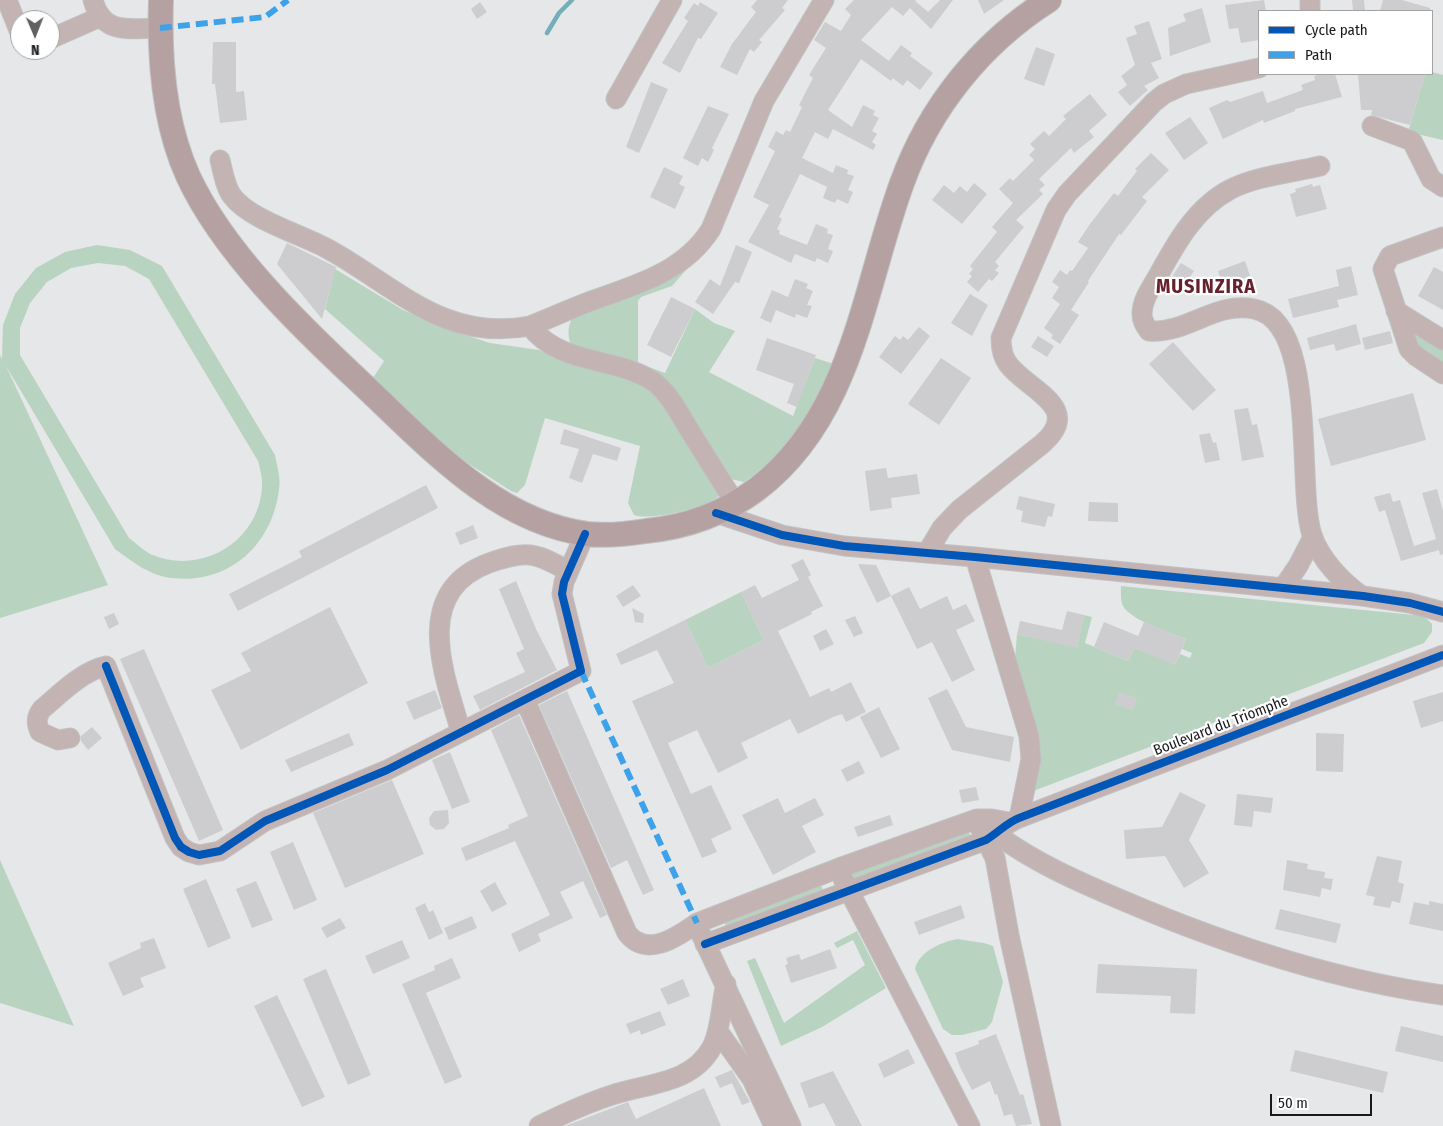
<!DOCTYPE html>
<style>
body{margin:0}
#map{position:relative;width:1443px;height:1126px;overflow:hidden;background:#e5e7e9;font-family:"Fira Sans Condensed",sans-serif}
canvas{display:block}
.legend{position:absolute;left:1258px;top:10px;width:175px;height:65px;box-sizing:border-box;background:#fff;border:1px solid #a3a3a4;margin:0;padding:6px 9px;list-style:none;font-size:15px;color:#18191b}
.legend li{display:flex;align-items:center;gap:10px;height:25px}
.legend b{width:25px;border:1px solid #a3a3a4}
.north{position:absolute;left:10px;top:10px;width:50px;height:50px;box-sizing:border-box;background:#fff;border:1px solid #a3a3a4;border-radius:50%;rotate:179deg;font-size:14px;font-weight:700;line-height:20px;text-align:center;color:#18191b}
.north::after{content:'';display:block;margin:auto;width:18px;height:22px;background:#606163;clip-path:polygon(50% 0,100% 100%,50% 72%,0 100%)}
.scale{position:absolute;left:1270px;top:1094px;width:102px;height:22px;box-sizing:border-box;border:2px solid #18191b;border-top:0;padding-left:6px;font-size:15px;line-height:18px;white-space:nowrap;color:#18191b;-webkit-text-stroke:4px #fff;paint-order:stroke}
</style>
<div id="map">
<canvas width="1443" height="1126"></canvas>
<ul class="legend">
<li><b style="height:6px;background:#0057b8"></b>Cycle path</li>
<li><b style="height:6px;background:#3da2ea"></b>Path</li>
</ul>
<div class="north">N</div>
<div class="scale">50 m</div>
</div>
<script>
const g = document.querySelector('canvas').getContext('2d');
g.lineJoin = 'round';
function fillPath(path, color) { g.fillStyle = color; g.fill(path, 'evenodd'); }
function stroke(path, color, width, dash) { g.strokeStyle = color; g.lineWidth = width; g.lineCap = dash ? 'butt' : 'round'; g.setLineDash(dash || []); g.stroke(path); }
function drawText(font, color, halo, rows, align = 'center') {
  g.font = font + ' "Fira Sans Condensed",sans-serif'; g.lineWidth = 4.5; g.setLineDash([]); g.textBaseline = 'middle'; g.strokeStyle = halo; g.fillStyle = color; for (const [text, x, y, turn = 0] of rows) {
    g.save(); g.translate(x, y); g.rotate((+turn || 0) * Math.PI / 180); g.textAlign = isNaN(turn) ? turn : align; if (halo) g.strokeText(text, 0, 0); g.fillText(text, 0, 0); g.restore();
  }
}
const green = new Path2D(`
 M1432,72L1443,75V140L1408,132L1425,74Z
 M97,245L130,250L162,266L275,455C277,466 281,479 279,489C273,544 229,585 172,578C150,576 133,562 115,549L6,366L108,585L0,618V355L2,359L3,325L15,294L36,268L65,252ZM98,263L125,266L149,279L258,461C260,469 263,479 262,488C258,543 200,576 150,554C143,550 136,543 129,538L20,355V328L30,303L47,282L71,268Z
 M694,261L672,286L641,297L638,301V363L665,373L695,309L714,323L735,331L709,372L793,416L815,358L834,364C818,412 785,454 744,482L731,479L680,402L571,344C567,335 568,327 572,318Z
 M335,269L403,310L450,330L490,343L539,350L643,385L662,400L719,494L718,497C703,508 651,521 634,515L628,503L640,446L545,418L525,485L517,493L511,491L452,453L371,381L384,361L325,309Z
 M1408,325L1443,348V363L1413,341Z
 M1121,586L1424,616L1432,624V632L1424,643L1028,793L1015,658L1017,634L1077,647L1084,615L1092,617L1085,643L1128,661L1134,648L1175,664L1180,654L1190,658L1192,653L1182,649L1186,639C1167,631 1140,624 1125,609C1120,603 1121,594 1121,586Z
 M741,592L764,640L708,668L685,620Z
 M968,830L970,835L853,879L851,874Z
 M0,860L74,1026L0,1003Z
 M821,885L823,890L726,927L724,921Z
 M857,931L886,988L822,1027L781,1046L747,961L755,958L784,1023L865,965L853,940L837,948L834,943Z
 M957,939L984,943L993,946L1003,982L992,1022L986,1029L962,1035H952L943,1029L915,969C919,951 942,942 957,939Z`);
const stream = new Path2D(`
 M547,33L559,13L572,0`);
const building = new Path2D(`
 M757,0H788L782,8L785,10L759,40L762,42L754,52L750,49L737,75L720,67L732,44L756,12L751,7Z
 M854,0H916L915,1L928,12L940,0H953L931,29L910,8L903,16L892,7L861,40L889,61L901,45L912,53L910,56L933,73L920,90L907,80L903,86L893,78L891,81L861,59L828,110L852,127L863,105L875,111L873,115L879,118L872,131L877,134L872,142L876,145L873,150L833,129L828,139L815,132L802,158L833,173L836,165L848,170L847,174L854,176L848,190L853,192L848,204L837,199L835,203L823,198L827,187L800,174L779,217L782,219L777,229L780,231L779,234L807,245L816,224L828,229L827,233L833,235L828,249L833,251L828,263L817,258L815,262L795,254L791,263L748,242L769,205L753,197L775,151L768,147L776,131L783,135L786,130L790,132L802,107L799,105L813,78L809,75L826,48L814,40L825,22L841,31L851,15L845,9Z
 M978,0H1004L984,14Z
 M1264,0L1266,11H1259V40L1241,43L1238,28L1229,29L1225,5Z
 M1352,0H1364L1365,11H1353Z
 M1383,0H1402L1430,8V11H1380Z
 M480,2L487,12L477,19L471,9Z
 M700,2L718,13L701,39L698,38L680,73L662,63L688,21L684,18L694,3L698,6Z
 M1202,8L1211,42L1170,56L1168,28L1186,21L1183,14Z
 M1149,21L1162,59L1151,63L1159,78L1144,86L1148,90L1130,106L1118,92L1127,85L1121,76L1135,65L1126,38L1137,34L1134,26Z
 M213,42H236V92L244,91L247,120L220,123L215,84H212Z
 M1036,47L1055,54L1044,86L1024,79Z
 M1321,74H1335L1342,97L1295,109V111L1264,123L1263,120L1223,139L1209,108L1227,100L1230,102L1263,91L1267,103L1303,90L1301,85L1315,80L1314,76Z
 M1358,74H1425L1410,125L1371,115L1372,110H1361Z
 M651,82L668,89L639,153L626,147Z
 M1090,94L1107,115L1089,131L1094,137L1074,153L1071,148L1039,179L1045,185L1039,190L1043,194L1016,220L1024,227L995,262L999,266L995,270L999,273L992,281L989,279L978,292L967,282L972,276L969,274L973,269L970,266L997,232L992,227L1013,203L999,189L1010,178L1013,181L1034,160L1029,155L1035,149L1030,144L1044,131L1049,136L1066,119L1063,116Z
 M708,106L729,114L712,148L714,150L708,162L702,158L698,166L683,158Z
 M1190,117L1208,143L1184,160L1165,133Z
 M1151,153L1169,170L1142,197L1147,201L1121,235L1119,234L1088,281L1089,282L1071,310L1079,315L1060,344L1051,338L1053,335L1044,328L1060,304L1052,298L1059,287L1052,282L1060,270L1067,275L1070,270L1072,271L1088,248L1078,242L1090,224L1114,193L1118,196L1137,171L1135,169Z
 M664,167L683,176L679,184L685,187L675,209L650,197Z
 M974,183L987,194L962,224L932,200L944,185L954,193L960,186L967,192Z
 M1312,184L1313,187L1320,185L1327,209L1296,217L1290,194L1296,192L1295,189Z
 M287,243L336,267L322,319L277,264Z
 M736,245L752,252L739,283L735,282L713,314L695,302L710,279L720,286Z
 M1245,261L1250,276L1223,285L1218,271Z
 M1181,263L1194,271L1182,289L1169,281Z
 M1351,266L1358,295L1337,300L1339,307L1293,318L1288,299L1339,286L1336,270Z
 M1434,267L1443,272V310L1418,296Z
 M795,279L808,284L806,288L813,291L807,305L812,306L807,318L796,314L795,318L776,310L771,323L760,318L772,290L788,297Z
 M970,294L988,305L972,336L951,323Z
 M671,297L695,309L671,357L647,345Z
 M1356,324L1361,344L1336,351L1334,344L1310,350L1307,338Z
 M919,327L930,336L901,374L879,357L895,336L900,340L903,336L908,340Z
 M1390,331L1393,343L1365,350L1362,338Z
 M1038,336L1054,346L1047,357L1031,347Z
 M767,338L816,355L797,407L787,403L794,384L756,370Z
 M1173,342L1216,390L1193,411L1149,364Z
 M941,358L971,378L939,425L908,404Z
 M1413,393L1426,440L1331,466L1318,419Z
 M1248,408L1252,425L1257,424L1264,457L1242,461L1234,410Z
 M564,429L621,448L617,461L593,454L582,483L569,478L579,449L560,444Z
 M1210,433L1213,443L1216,442L1220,460L1205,463L1199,435Z
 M886,468L888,478L917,474L920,494L891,498L892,508L870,511L865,471Z
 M426,485L438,508L238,611L229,594L302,557L299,551Z
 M1437,489L1443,511V554L1440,555L1439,550L1401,561L1385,510L1379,512L1374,497L1390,493L1393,502L1400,500L1414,546L1436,539L1422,493Z
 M1019,496L1055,504L1052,517L1048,516L1045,527L1021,522L1023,511L1016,509Z
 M1089,502L1118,503V522L1088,521Z
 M473,525L478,538L460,545L455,533Z
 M803,559L811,575L808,577L823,606L811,612L812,614L778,631L810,697L829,688L831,692L851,682L866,712L846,722L842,714L833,717L798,734L790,719L741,743L748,758L718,773L697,730L668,743L691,794L711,785L732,829L711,839L717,852L702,858L632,701L674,683L657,650L621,665L616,654L685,620L708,668L764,640L741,592L755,585L762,598L799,580L791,565Z
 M858,564L876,565L891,596L877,603Z
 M516,581L536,629L557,670L480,710L473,696L525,672L516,653L524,649L499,589Z
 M633,585L641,596L623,607L616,596Z
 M909,587L920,609L947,596L953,610L966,604L975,621L956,630L975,670L952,682L932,642L917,649L891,596Z
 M330,607L368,683L241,750L211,690L251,671L241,653Z
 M632,608L644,614L643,623L635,622Z
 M1067,611L1084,615L1077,648L1017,634L1020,621L1062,630Z
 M114,613L119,624L109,629L104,617Z
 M855,616L863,633L854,637L845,620Z
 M1104,622L1138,636L1144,622L1186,639L1175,665L1134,648L1128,661L1094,647Z
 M826,629L834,644L820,651L813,636Z
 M144,649L223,830L199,841L120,659Z
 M947,689L966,727L1014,737L1010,762L952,750L928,698Z
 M435,690L442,708L414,720L406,702Z
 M567,691L654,890L643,895L627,860L611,868L539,705Z
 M1119,692L1137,698L1133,711L1115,704Z
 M1443,692V721L1421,728L1413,701Z
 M879,707L900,749L881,758L860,717Z
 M519,715L607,915L600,918L583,881L560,892L573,918L538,934L541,941L519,952L511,934L550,915L515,841L466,861L461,848L509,828L508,825L528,816L491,730Z
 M92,727L102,738L88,750L81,741V736Z
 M349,733L354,745L291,772L285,760Z
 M1316,733L1344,734L1343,772L1316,771Z
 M450,752L470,802L452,809L432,760Z
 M859,761L865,773L847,782L841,770Z
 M392,780L424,854L345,888L313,813Z
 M976,787L979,800L962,803L959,790Z
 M1180,792L1206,805L1189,840L1209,873L1184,888L1165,856L1126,859L1124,830L1162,827Z
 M1237,794L1273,798L1271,813L1254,811L1252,827L1234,825Z
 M778,798L785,813L815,798L824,815L802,826L816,852L773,875L742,815Z
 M448,810L449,823L444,829L436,830L430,825L429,818L434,811Z
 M890,815L893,825L858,837L854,827Z
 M293,842L317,900L294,910L270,852Z
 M1377,856L1402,861L1398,882L1404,884L1400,903L1392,901L1390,908L1373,905L1375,897L1366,895Z
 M1287,860L1308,864L1307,869L1325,872L1324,878L1333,879L1331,890L1322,888L1320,897L1283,890Z
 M206,879L231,938L208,948L183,889Z
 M256,881L273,920L252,928L236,889Z
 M495,882L507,904L492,912L480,891Z
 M1429,901L1443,904V931L1409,924L1414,902L1429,905Z
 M425,903L429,912L433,910L443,933L429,940L415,908Z
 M961,905L965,918L919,935L914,922Z
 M1280,909L1341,924L1336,943L1275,929Z
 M472,916L477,928L449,940L444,928Z
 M340,918L346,928L327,938L321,928Z
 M154,938L166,968L140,978L144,987L123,996L108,963L141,948L140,943Z
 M402,940L410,958L373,974L365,956Z
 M830,949L837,968L791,983L785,965L788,964L786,958L799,954L801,960Z
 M452,958L461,978L426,993L462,1077L445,1084L402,984L435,970L434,966Z
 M1098,964L1197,969L1195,1014L1170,1013L1171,996L1096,993Z
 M326,969L371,1075L348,1085L303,979Z
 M683,979L690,996L668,1005L660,989Z
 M277,995L325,1097L302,1107L254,1006Z
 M660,1011L666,1025L641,1035L640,1030L630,1034L626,1024Z
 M1401,1026L1443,1036V1062L1395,1051Z
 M996,1034L1020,1095L1023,1094L1032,1124L1016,1126L1012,1114L1004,1116L997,1094L995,1095L990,1081L972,1090L960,1067L955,1053L979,1044L978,1041Z
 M908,1049L915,1063L884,1078L878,1064Z
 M1295,1050L1388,1072L1383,1093L1290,1071Z
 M732,1070L750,1102L742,1105L732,1083L720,1088L715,1077Z
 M833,1071L862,1126H836L824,1103L809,1108L800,1083Z
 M704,1088L721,1126H565L628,1102L636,1119Z`);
const minor = new Path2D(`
 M7,0L20,33
 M93,0C103,36 129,28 160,28
 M1310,0V11
 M50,39L100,17
 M616,99L672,0
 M1372,126L1412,141L1431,179L1443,187
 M220,160C223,172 225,186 232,196C250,220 301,234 328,249C397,287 443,342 530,326C560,366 616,356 654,382C670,394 680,415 690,431C705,455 720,479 735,503
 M1320,166C1291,173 1257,176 1231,189C1196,207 1176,243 1158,276C1151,288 1142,300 1142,314C1142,321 1145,325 1149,331C1187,334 1215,301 1254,309C1319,321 1296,487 1312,535C1320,559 1342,582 1362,596
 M1443,237L1390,256L1383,269L1409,349L1416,356L1443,374
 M1396,311L1443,340
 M530,326C550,318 570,309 591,301C636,285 684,272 711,229L764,101L824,0
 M716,513L782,535L844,546L975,557L1363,596L1410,603L1443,612
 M927,553L942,528L959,510L1042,444C1085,407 1027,390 1008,364C1002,356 1001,348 1001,338L1056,210L1067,194L1154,102L1164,94L1186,84L1259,68
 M975,557L1029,736L1031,759L1019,818
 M1283,588L1298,566L1313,537
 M525,700L627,933C646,958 676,938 697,923L839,868L977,819H992L1009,822
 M461,732C444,674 411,592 489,563C526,550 535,552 568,571
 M70,738L58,740L40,732C36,723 36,717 42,709C60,694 82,671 106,666L175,838L181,847L189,852L199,855L220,851L265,821L387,770L581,671L562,594L564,582L585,534
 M981,830L995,858L1009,935L1051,1126
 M996,834C1035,863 1079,882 1124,901C1225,944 1333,980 1443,995
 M843,879L970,1126
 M701,934L791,1126
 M705,944L986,840C998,833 1006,823 1019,818L1443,655
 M718,1031L752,1079L774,1126
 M539,1126C563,1114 587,1103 612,1095C648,1083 692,1084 712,1047C721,1030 721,1003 726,984`);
const major = new Path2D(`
 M161,0C159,58 164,123 188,176C223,252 300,326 360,382C426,443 493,521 587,534C606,536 627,534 646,531C686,527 725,513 757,489C853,416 863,289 902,183C929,108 981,43 1049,0`);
const quiet = new Path2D(`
 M160,28L265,17L288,0
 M581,671L697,923`);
const cycleway = new Path2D(`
 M716,513L782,535L844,546L975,557L1363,596L1410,603L1443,612
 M106,666L175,838L181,847L189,852L199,855L220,851L265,821L387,770L581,671L562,594L564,582L585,534
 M705,944L986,840C998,833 1006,823 1019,818L1443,655`);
const streetNames = [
 ["Boulevard du Triomphe",1221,726,-21]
];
const districtNames = [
 ["MUSINZIRA",1206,287]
];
fillPath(green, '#b8d4c1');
stroke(stream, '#74aeb9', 4.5);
fillPath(building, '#cdcdcf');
stroke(minor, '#c1c2c3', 21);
stroke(major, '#c1c2c3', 26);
stroke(minor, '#c3b4b3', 19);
stroke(major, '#b5a1a2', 24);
stroke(quiet, '#3da2ea', 6, [12, 6]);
stroke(cycleway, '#0057b8', 8);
drawText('15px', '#18191b', '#fff', streetNames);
g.letterSpacing = '1px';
drawText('bold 20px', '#67212c', '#fff', districtNames);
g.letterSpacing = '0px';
</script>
